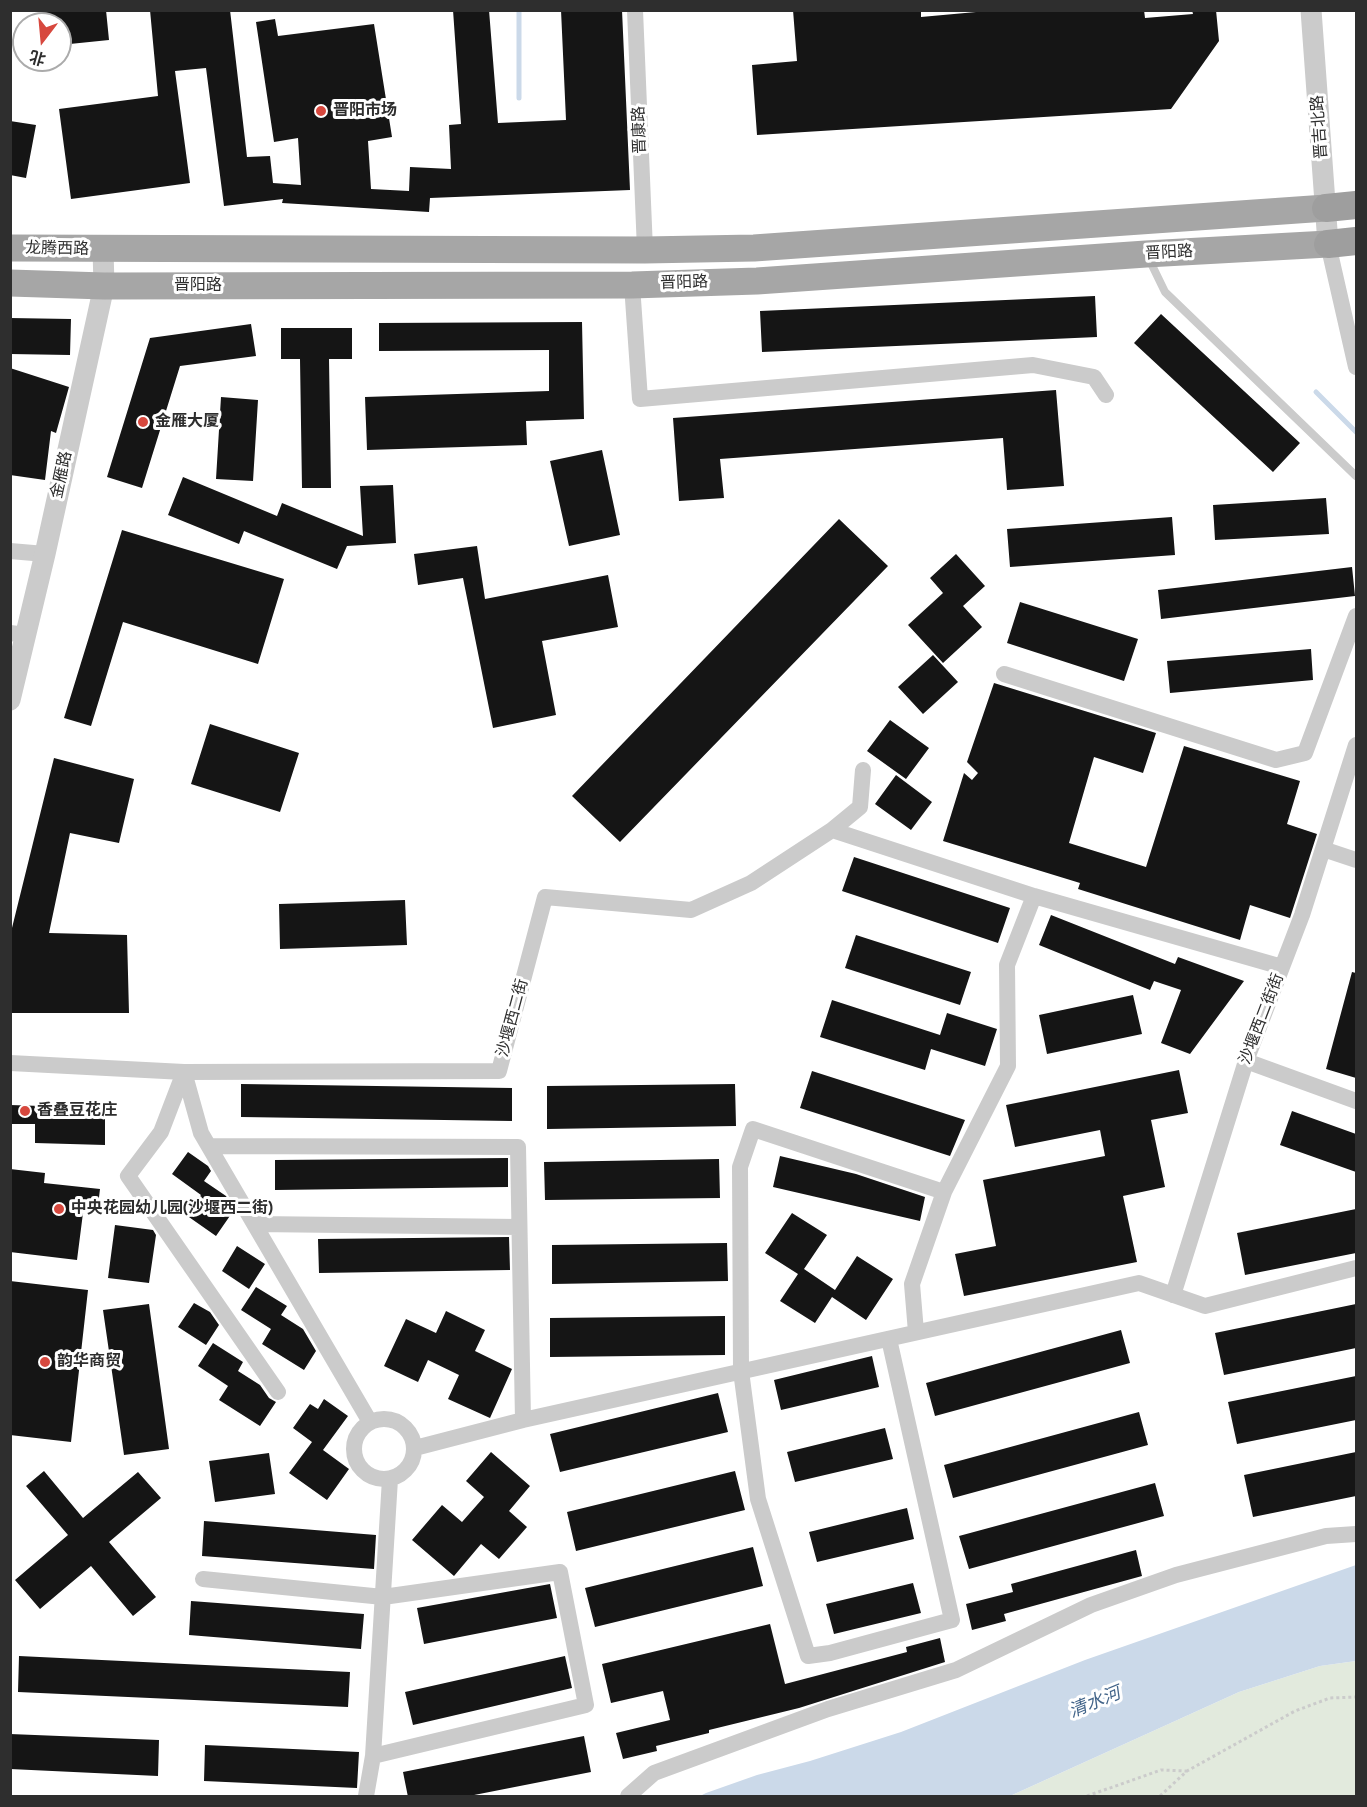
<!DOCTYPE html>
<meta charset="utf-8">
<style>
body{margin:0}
#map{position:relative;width:1367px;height:1807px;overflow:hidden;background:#fff;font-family:"Varela Round","Noto Sans SC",sans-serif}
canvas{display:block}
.frame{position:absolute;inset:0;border:12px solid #2e2e2e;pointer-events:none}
.north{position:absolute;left:12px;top:12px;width:60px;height:60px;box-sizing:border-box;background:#fff;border:2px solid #ababab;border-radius:50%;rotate:196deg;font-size:16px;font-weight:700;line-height:24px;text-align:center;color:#2e2e2e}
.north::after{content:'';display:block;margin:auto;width:21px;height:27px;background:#d7483e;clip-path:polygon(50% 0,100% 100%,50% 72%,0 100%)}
</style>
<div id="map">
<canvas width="1367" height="1807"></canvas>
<div class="frame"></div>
<div class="north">北</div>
</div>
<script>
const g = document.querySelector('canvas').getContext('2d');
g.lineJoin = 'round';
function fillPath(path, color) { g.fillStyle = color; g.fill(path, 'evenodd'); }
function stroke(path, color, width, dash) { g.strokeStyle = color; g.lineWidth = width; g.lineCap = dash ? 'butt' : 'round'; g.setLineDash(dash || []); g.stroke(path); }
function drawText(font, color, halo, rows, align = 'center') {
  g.font = font + ' "Varela Round","Noto Sans SC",sans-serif'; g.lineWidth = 6; g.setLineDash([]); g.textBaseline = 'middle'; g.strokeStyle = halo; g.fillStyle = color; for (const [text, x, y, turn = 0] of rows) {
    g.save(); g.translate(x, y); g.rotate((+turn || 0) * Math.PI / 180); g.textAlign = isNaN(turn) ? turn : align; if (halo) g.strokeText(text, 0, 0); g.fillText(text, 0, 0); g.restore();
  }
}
const green = new Path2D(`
 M1356,1661V1796H1010L1239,1692L1320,1666Z`);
const water = new Path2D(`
 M1356,1565V1661L1320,1666L1239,1692L1010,1796H700L706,1793L757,1775L810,1761L901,1732L1085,1660Z`);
const stream = new Path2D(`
 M519,98V10
 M1316,392L1356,432`);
const building = new Path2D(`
 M41,10H106L109,40L60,45V24H42Z
 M150,10H230L247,157L270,156L273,183L301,185L298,138L274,142L256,22L275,19L278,36L374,24L392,137L368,141L371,189L409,191L410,167L451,169L449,125L461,124L453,10H489L498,123L566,120L561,10H622L630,190L430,198L429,212L282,203L283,199L224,206L206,68L175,71L190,183L71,199L59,109L158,96Z
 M793,10H921V17L998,10H1144L1145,18L1193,14L1192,10H1216L1219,41L1171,109L757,135L752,65L797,61Z
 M10,121L36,125L26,178L10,175Z
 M1095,296L1097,337L762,352L760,311Z
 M1161,314L1300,443L1273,472L1134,343Z
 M10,318L71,319L70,355L10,354Z
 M582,322L584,419L526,421L527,445L367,450L365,397L549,391V350L379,351V323Z
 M251,324L256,356L180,366L142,488L107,477L150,338Z
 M281,328H352V359H329L331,488H302L300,359H281Z
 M10,368L69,387L56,433L51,431L45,480L10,475Z
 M1056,390L1064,486L1007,490L1003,438L720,459L724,498L679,501L673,418Z
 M221,397L258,400L253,481L216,479Z
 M602,450L620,535L569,546L550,461Z
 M183,477L277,516L282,503L363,536L360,486L393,485L396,543L347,546L337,569L244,531L239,544L168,515Z
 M1326,498L1329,534L1215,540L1213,505Z
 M1172,517L1175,555L1010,567L1007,529Z
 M839,519L888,566L620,842L572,796Z
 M122,530L284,579L258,664L123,622L91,726L64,718Z
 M477,546L485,599L608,575L618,627L542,641L556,715L493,728L463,578L418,585L414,554Z
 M956,554L985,586L963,606L982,627L943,663L908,625L943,593L930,578Z
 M1352,567L1355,596L1161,619L1158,590Z
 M1020,602L1138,639L1124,681L1007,643Z
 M1311,649L1313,680L1170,693L1167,661Z
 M933,655L958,682L923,714L898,687Z
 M994,683L1156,733L1143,773L1094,757L1069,843L1146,867L1184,746L1300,781L1287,824L1317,834L1290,918L1250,905L1240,940L1078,889L1080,883L943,841L964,773L972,780L978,773L967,762Z
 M890,720L929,748L906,779L867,751Z
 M210,724L299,753L280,812L191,784Z
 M54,758L134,779L119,843L70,833L49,933L127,935L129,1013H10V936Z
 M896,775L932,802L911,830L875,804Z
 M854,857L1010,908L998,943L842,891Z
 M405,900L407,945L280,949L279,904Z
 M1051,915L1175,964L1178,957L1244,981L1190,1054L1161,1043L1181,990L1154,981L1150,990L1039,945Z
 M856,935L971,972L960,1005L845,968Z
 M1352,972L1356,973V1078L1326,1069Z
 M1133,995L1142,1034L1047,1054L1039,1015Z
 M832,1000L940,1035L947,1013L997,1029L985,1066L931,1049L925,1070L820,1037Z
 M1179,1070L1188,1113L1151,1120L1165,1187L1123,1196L1137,1262L964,1296L955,1254L996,1246L983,1180L1105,1156L1100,1130L1015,1147L1006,1105Z
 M812,1071L965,1120L950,1156L800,1108Z
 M241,1084L512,1088V1121L241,1117Z
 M735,1084L736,1126L547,1129V1086Z
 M10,1105L105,1108V1145L35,1143V1124H10Z
 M1292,1111L1356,1134V1172L1280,1145Z
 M188,1152L208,1166L211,1171L204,1181L226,1196L234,1210L216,1236L186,1215L201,1195L172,1174Z
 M780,1156L856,1174L925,1197L920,1221L773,1187Z
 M508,1158V1187L275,1190V1160Z
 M719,1159L720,1198L545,1200L544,1162Z
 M10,1169L45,1173L44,1183L100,1189L97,1214L83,1213L77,1260L10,1252Z
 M1356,1209V1253L1245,1275L1237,1233Z
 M792,1213L827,1235L804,1269L835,1290L857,1256L893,1279L866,1320L832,1297L815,1323L780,1301L798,1274L765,1253Z
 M115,1225L153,1230L156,1235L149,1283L108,1278Z
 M509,1237L510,1270L319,1273L318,1239Z
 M727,1243L728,1281L552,1284V1245Z
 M237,1246L265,1264L249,1289L222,1271Z
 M10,1281L88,1290L71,1442L10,1435Z
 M256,1287L287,1306L281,1315L303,1329L316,1351L304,1370L262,1344L271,1329L241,1310Z
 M194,1303L210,1312L219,1325L206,1345L178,1327Z
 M149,1304L169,1449L124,1455L103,1310Z
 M1356,1304V1348L1224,1375L1215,1333Z
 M446,1311L485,1330L475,1351L512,1369L490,1418L448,1399L459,1375L428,1360L418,1382L384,1366L406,1319L436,1333Z
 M725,1316V1355L550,1357V1318Z
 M1121,1330L1130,1363L935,1416L926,1383Z
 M213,1343L243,1362L238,1371L260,1385L269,1398L276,1402L260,1426L219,1400L228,1386L198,1366Z
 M872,1356L879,1387L781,1410L774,1380Z
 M1356,1376V1420L1237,1444L1228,1402Z
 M718,1393L728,1432L560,1472L550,1434Z
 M324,1399L348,1416L323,1450L349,1469L327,1500L289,1473L312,1442L293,1428L310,1404L318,1409Z
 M1139,1412L1148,1445L953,1498L944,1465Z
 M885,1428L893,1459L795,1482L787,1452Z
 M491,1452L530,1486L509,1511L527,1527L499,1559L481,1544L454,1576L412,1540L442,1505L462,1522L484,1497L466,1481Z
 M1356,1452V1496L1253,1517L1244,1475Z
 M269,1453L275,1494L215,1502L209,1461Z
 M44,1471L83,1518L138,1472L161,1498L109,1542L156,1597L133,1616L91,1566L40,1609L15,1580L68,1535L26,1486Z
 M735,1471L745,1510L576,1551L567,1512Z
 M1155,1483L1164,1516L969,1569L959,1536Z
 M907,1508L914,1539L817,1562L809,1532Z
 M204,1521L376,1535L374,1569L202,1556Z
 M753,1547L763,1586L595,1627L585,1588Z
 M1136,1550L1142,1576L1004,1614L1006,1621L972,1630L966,1604L1013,1592L1011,1584Z
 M913,1583L921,1613L834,1634L826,1604Z
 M550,1584L557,1618L424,1644L417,1608Z
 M191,1601L364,1614L361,1649L189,1635Z
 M770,1624L785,1684L907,1652L906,1647L940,1638L945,1662L799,1708L709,1730V1733L656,1746L657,1751L623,1759L616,1733L670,1720L663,1691L611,1703L602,1664Z
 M19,1656L350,1672L348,1707L18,1692Z
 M565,1656L572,1688L413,1725L405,1692Z
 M10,1734L159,1740L158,1776L10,1769Z
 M584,1736L591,1772L464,1797H408L403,1772Z
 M205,1745L359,1752L357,1788L204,1781Z`);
const path = new Path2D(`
 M1087,1796L1161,1770L1187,1771
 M1160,1796L1187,1771L1295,1711L1330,1698L1356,1697`);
const service = new Path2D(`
 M1149,259L1165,292L1356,476`);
const minor = new Path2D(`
 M635,10L645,250
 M1328,244L1356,367
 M632,285L640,399L1033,365L1094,377L1106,395
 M10,551L45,554
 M10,633L26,635
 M1004,674L1276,760L1305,753L1356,616
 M832,830L1034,896L1282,967
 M1323,849L1356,860
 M1246,1061L1356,1101
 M10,1063L184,1072L499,1071L545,897L691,910L751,883L832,830L860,807L863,770
 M184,1072L201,1133L370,1422
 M184,1072L161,1132L128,1176L278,1392
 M210,1146L518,1147L523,1420
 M255,1224L519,1227
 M1173,1295L1246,1061L1302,915L1356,745
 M916,1332L912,1284L944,1192L1008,1066L1007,965L1034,896
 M889,1339L952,1620L830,1653L808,1656L758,1499L741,1371L740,1167L753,1129L944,1192
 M354 1449a30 30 0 1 1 60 0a30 30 0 1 1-60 0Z
 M415,1448L523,1420L1139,1283L1205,1306L1356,1268
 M203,1579L383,1597L560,1572L586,1705L373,1756
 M366,1796L373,1756L390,1479
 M628,1796L654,1773L828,1709L956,1670L1091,1605L1176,1575L1326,1536L1356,1534`);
const tertiary = new Path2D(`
 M1311,10L1328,244
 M10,700L45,554L104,286L103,249`);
const primary = new Path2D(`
 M10,248L645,250L754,248L1326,208
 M10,283L104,286L632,285L757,281L1146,254L1328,244`);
const trunk = new Path2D(`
 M1326,208L1356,205
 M1328,244L1356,241`);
const markers = [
 [321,111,6,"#d7483e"],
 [143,422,6,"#d7483e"],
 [25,1111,6,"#d7483e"],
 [59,1209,6,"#d7483e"],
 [45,1362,6,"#d7483e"]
];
const poiNames = [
 ["晋阳市场",333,111],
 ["金雁大厦",155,422],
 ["香叠豆花庄",37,1111],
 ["中央花园幼儿园(沙堰西二街)",71,1209],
 ["韵华商贸",57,1362]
];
const streetNames = [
 ["晋吉北路",1320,127,-94],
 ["晋康路",640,130,-92],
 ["龙腾西路",57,249,1],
 ["晋阳路",1169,253,-3],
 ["晋阳路",684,283,-2],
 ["晋阳路",198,286],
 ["金雁路",62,475,-78],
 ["沙堰西二街",513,1018,-75],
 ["沙堰西二街街",1262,1019,-69]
];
const waterNames = [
 ["清水河",1095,1703,-22]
];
fillPath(green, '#e2eadd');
fillPath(water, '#cbd9e9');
stroke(stream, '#cbd9e9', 5);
fillPath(building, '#151515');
stroke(path, '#cbcbcb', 3, [3, 3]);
stroke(service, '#cbcbcb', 8);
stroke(minor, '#cbcbcb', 16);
stroke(tertiary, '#cbcbcb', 21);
stroke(primary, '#a6a6a6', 27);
stroke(trunk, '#9e9e9e', 28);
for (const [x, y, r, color] of markers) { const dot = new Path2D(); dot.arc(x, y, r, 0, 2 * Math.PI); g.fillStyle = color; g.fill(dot); stroke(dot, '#fff', 2); }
drawText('bold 16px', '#2e2e2e', '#fff', poiNames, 'left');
drawText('16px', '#2e2e2e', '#fff', streetNames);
drawText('italic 18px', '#43658a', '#fff', waterNames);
</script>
